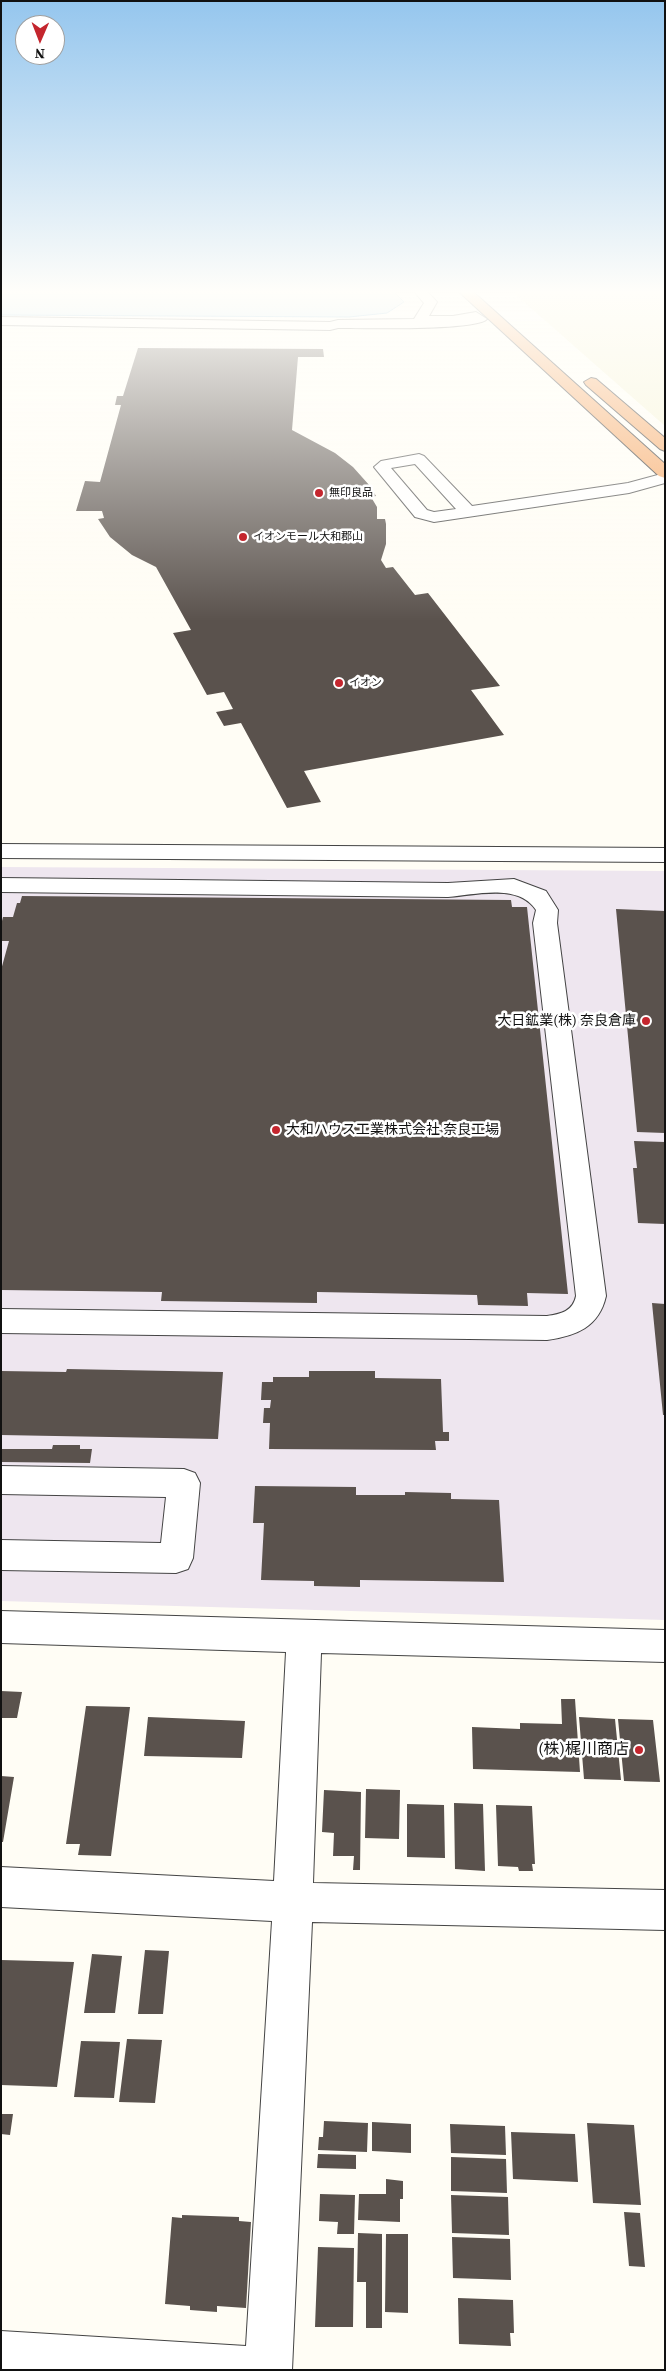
<!DOCTYPE html>
<meta charset="utf-8">
<style>
body{margin:0}
#map{position:relative;width:666px;height:2371px;overflow:hidden;background:#fffdf5;font-family:"Source Serif 4",serif}
canvas{display:block}
.frame{position:absolute;inset:0;border:2px solid #111;pointer-events:none}
.north{position:absolute;left:15px;top:15px;width:50px;height:50px;box-sizing:border-box;background:#fff;border:1px solid #a0a0a0;border-radius:50%;rotate:181deg;font-size:14px;font-weight:700;line-height:20px;text-align:center;color:#111}
.north::after{content:'';display:block;margin:auto;width:18px;height:22px;background:#c4262e;clip-path:polygon(50% 0,100% 100%,50% 72%,0 100%)}
</style>
<div id="map">
<canvas width="666" height="2371"></canvas>
<div class="frame"></div>
<div class="north">N</div>
</div>
<script>
const g = document.querySelector('canvas').getContext('2d');
g.lineJoin = 'round';
function fillPath(path, color) { g.fillStyle = color; g.fill(path, 'evenodd'); }
function stroke(path, color, width, dash) { g.strokeStyle = color; g.lineWidth = width; g.lineCap = dash ? 'butt' : 'round'; g.setLineDash(dash || []); g.stroke(path); }
function drawText(font, color, halo, rows, align = 'center') {
  g.font = font + ' "Source Serif 4","Noto Sans JP",serif'; g.lineWidth = 5; g.setLineDash([]); g.textBaseline = 'middle'; g.strokeStyle = halo; g.fillStyle = color; for (const [text, x, y, turn = 0] of rows) {
    g.save(); g.translate(x, y); g.rotate((+turn || 0) * Math.PI / 180); g.textAlign = isNaN(turn) ? turn : align; if (halo) g.strokeText(text, 0, 0); g.fillText(text, 0, 0); g.restore();
  }
}
const industrial = new Path2D(`
 M1,867L665,871V1620L1,1601Z`);
const farmland = new Path2D(`
 M516,289H665V426L516,295Z`);
const water = new Path2D(`
 M1,289H391L404,302L387,313L349,317L1,315Z`);
const building = new Path2D(`
 M138,348L323,349L324,357H298L292,430L335,453L353,467L370,486L376,496L371,497L377,507V519H385L386,524V544L381,560L386,568L393,567L415,595L428,593L500,686L471,690L504,735L304,771L321,802L287,808L241,723L224,726L216,712L233,709L224,692L207,695L173,633L191,630L156,567L132,555L110,537L98,519L104,518L102,511H76L85,481L100,482L121,405H115L117,396H123Z
 M22,896L511,900L512,907H527L568,1294L527,1293L528,1306L478,1305L477,1295L317,1292V1303L161,1301L162,1292L1,1290V970L9,941H1V925L3,917H13L17,903H20Z
 M616,909L665,911V1133L637,1132Z
 M634,1141L665,1142V1224L638,1223L633,1168H637Z
 M652,1303L665,1304V1415H663Z
 M67,1369L223,1372L218,1439L1,1435V1371L66,1372Z
 M309,1371H375V1378L441,1379L443,1432H449V1441H435L436,1450L269,1449L270,1423H263L264,1408H270L271,1400H261L262,1382H273V1377H309Z
 M53,1445H80V1449H92L90,1463L1,1462V1449H52Z
 M255,1486L356,1487V1495H405V1492L451,1493V1499L499,1500L504,1582L360,1580V1587L314,1586V1581L261,1580L264,1523H253Z
 M1,1691L22,1692L17,1718H1Z
 M561,1699H575L580,1772L473,1769L472,1727L520,1729V1723L562,1724Z
 M86,1706L130,1707L111,1856L78,1855L80,1844H66Z
 M148,1717L245,1721L242,1758L144,1756Z
 M579,1717L615,1719L621,1780L584,1779Z
 M618,1719L653,1720L660,1782L624,1781Z
 M1,1776L14,1777L3,1842H1Z
 M366,1789L400,1790L399,1839L365,1838Z
 M324,1790L361,1792L360,1870H353L354,1856H333L334,1833L322,1832Z
 M454,1803L483,1804L485,1871L455,1869Z
 M407,1804L444,1805L445,1858L407,1857Z
 M496,1805L532,1806L535,1864H532L533,1871H519L518,1867L498,1866Z
 M145,1950L169,1951L163,2014H138Z
 M92,1954L122,1956L115,2013H84Z
 M1,1960L74,1962L57,2087L1,2085Z
 M127,2039L162,2040L155,2103L119,2102Z
 M81,2041L120,2042L114,2098L74,2097Z
 M1,2114H13L10,2135L1,2134Z
 M324,2121L368,2123L367,2152L318,2150L319,2137H323Z
 M372,2122L411,2124V2153L372,2151Z
 M587,2123L634,2125L641,2205L593,2203Z
 M450,2124L505,2126L506,2155L451,2153Z
 M511,2132L575,2134L578,2182L513,2179Z
 M318,2154L356,2155V2169L317,2168Z
 M451,2157L506,2159L507,2193L451,2191Z
 M386,2179L403,2181V2199H400V2222L358,2220L359,2194H386Z
 M320,2194L355,2195L354,2234H337L338,2222L319,2221Z
 M451,2195L508,2197L509,2235L452,2233Z
 M624,2212L640,2213L645,2267L629,2266Z
 M182,2215L239,2217V2221L251,2222L246,2308L217,2306V2312L190,2310V2306L165,2304L172,2217L182,2218Z
 M358,2233L382,2234V2328H366V2282H357Z
 M386,2234H408V2313L385,2312Z
 M452,2237L510,2239L511,2280L453,2278Z
 M318,2247L354,2248L353,2327H315Z
 M458,2298L513,2300L514,2333H510L511,2346L459,2344Z`);
const minor = new Path2D(`
 M412,289H425L437,302L429,316H453L476,312L487,319C477,331 360,328 338,328L330,330L1,325V317L330,322L338,320L414,319L424,303Z
 M419,454L424,456L472,506L628,483L665,473V483L629,493L434,522L415,517L374,467L381,461ZM415,464L456,509L434,512L427,510L391,468Z
 M1,844L665,848V862L1,858Z
 M1,878L448,883L514,879L546,891L558,910L557,923L606,1296C599,1327 576,1336 547,1340L1,1333V1309L547,1316C561,1314 573,1311 576,1296L533,923L536,910C518,883 475,895 448,897L1,892Z
 M1,1466L184,1469L195,1473L200,1483L193,1558L188,1569L176,1573L1,1570V1540L161,1543L166,1497L1,1494Z
 M1,1611L665,1630V1662L321,1653L313,1883L665,1890V1930L312,1922L292,2370H1V2331L246,2346L272,1921L1,1907V1867L274,1881L286,1652L1,1643Z`);
const highway = new Path2D(`
 M456,289H470L665,464V478L659,476Z
 M591,378L596,379L665,438V451L660,449L586,385L584,382Z`);
const markers = [
 [319,493,5,"#c4262e"],
 [243,537,5,"#c4262e"],
 [339,683,5,"#c4262e"],
 [646,1021,5,"#c4262e"],
 [276,1130,5,"#c4262e"],
 [639,1750,5,"#c4262e"]
];
const farPoinames = [
 ["無印良品",329,493],
 ["イオンモール大和郡山",253,537],
 ["イオン",349,683]
];
const poiNames = [
 ["大日鉱業(株) 奈良倉庫",636,1021],
 ["大和ハウス工業株式会社 奈良工場",286,1130,"left"]
];
const nearPoinames = [
 ["(株)梶川商店",629,1750]
];
fillPath(industrial, '#eee6ef');
fillPath(farmland, '#f6f3d4');
fillPath(water, '#b9e0f7');
stroke(water, '#3f96cf', 1);
fillPath(building, '#5a524d');
stroke(minor, '#444', 2);
stroke(highway, '#222', 2);
fillPath(minor, '#fff');
fillPath(highway, '#f5a25d');
const sky = g.createLinearGradient(0, 0, 0, 621);
sky.addColorStop(0, '#95c6ee');
sky.addColorStop(0.47, '#fffefa');
sky.addColorStop(1, '#fffefa00');
g.fillStyle = sky;
g.fillRect(0, 0, 666, 621);
for (const [x, y, r, color] of markers) { const dot = new Path2D(); dot.arc(x, y, r, 0, 2 * Math.PI); g.fillStyle = color; g.fill(dot); stroke(dot, '#fff', 2); }
drawText('11px', '#111', '#fff', farPoinames, 'left');
drawText('14px', '#111', '#fff', poiNames, 'right');
drawText('16px', '#111', '#fff', nearPoinames, 'right');
</script>
